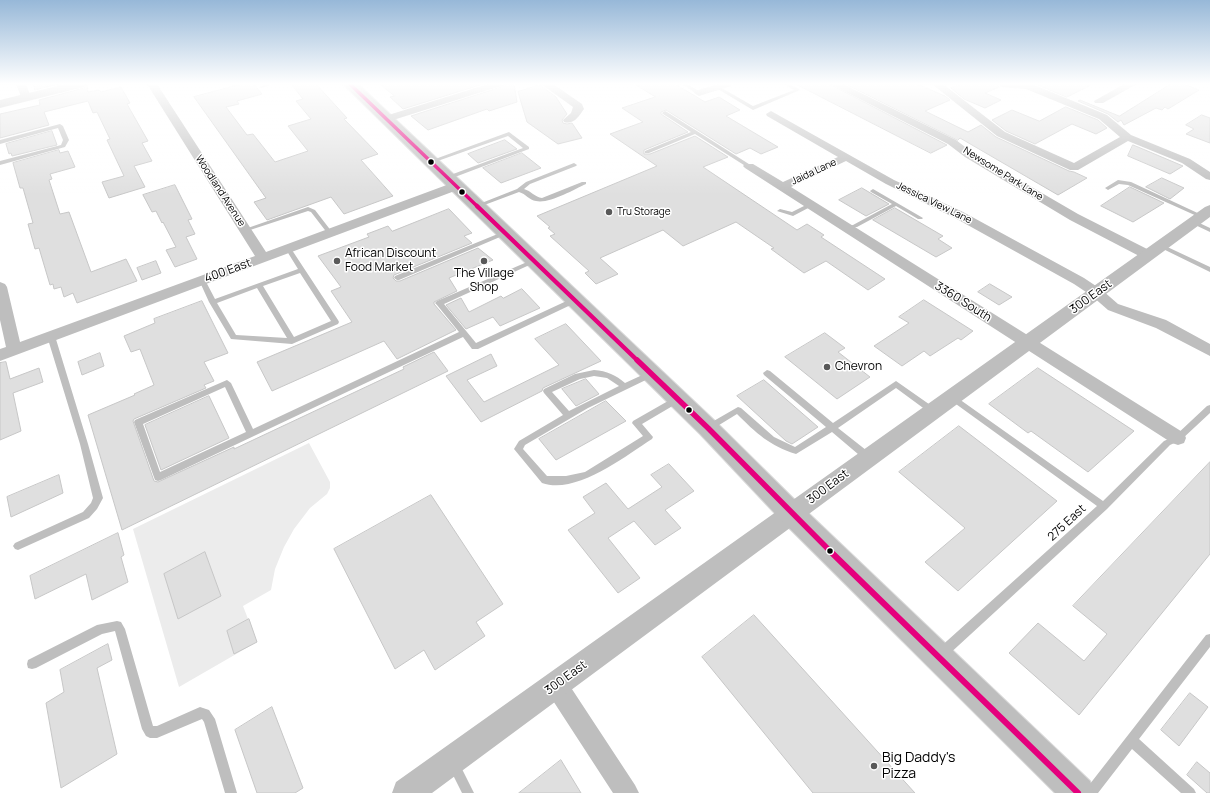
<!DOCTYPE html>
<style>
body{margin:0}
canvas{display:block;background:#fff}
</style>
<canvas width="1210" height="793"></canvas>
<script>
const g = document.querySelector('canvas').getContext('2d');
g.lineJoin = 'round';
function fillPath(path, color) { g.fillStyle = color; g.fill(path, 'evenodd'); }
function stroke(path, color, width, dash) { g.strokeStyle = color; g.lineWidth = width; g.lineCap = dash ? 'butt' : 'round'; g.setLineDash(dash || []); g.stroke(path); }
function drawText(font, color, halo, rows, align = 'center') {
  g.font = font + ' Manrope,sans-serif'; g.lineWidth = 3; g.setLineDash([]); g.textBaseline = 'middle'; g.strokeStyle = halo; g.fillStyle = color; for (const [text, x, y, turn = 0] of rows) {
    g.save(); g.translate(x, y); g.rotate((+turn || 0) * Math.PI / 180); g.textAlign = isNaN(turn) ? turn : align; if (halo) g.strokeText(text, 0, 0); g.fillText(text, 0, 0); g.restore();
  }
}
const green = new Path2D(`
 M309,443L330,482V488L327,494L310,508L294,529L284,547L275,569L271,590L243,606L257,642L179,687L133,529Z`);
const building = new Path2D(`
 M34,84H58L35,90Z
 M87,84L88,92L99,90L101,92L121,87L130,103L127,104L148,141L142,143L152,161L134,166L145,187L109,198L102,182L124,176L107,140L110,139L97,112L93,113L88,101L44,112L49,125L0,138V114L40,105L39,100L84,88Z
 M242,84H254L262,94L237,101L239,104L226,107L247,135L253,134L275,162L308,151L288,126L311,119L296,101L303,99L291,84H316L347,118L344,119L378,154L361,160L393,196L344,214L331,197L267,220L254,202L266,198L194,97Z
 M380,84H483L403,109L390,97L394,96Z
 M504,84H514L517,102L489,111L487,109L428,130L411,116L501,87Z
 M635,84H675L705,102L719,97L740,110L726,116L778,147L761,154L750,148L736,154L666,110L661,112V114L688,132L644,150V154H650L695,136L728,157L703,167L797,230L807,224L824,235L821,237L885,279L868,290L826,261L804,273L771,249L774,248L736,222L683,246L663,230L600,258L618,274L596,284L585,273L589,271L550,236L555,234L548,228L550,227L537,216L657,166L610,134L643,122L622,108L655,97Z
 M796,84H829L947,145L931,153Z
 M846,84H917L945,96L950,100L925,111L968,132L981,125L996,137L1069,171L1074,172L1087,178L1058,195L960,138L958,140Z
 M961,84H996L999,87L985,93L1001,100L985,108L964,99L951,88Z
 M1036,84H1093L1067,97Z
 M1171,84H1184L1199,90L1168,109L1165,107L1162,110L1156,108L1124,125L1121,120L1118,122L1108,114L1078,101L1080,100L1119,116Z
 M540,85L556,97L567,114L562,120L563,123L567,124L572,123L582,138L558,144L527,122L518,92Z
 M1066,107L1098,120L1107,128L1096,134L1072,124L1035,144L1006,131L992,120L1012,110L1039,121Z
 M1202,115L1210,118V143L1186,134L1194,129L1186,125Z
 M52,131L57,145L12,156L11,153L9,154L6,144Z
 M505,140L517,149L478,163L468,154Z
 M1133,145L1138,147L1183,166L1170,174L1128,156Z
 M59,150L60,153L68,151L75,167L50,174L52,179L49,180L60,214L69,212L91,272L126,259L137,281L77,303L73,293L64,297L61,287L54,289L53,284L50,285L39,248L35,249L28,224L33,223L23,188H20L13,163Z
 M522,153L541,168L501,183L483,168Z
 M1162,178L1184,188L1170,199L1146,187Z
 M175,185L192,219L188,220L195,234L186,237L197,259L175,267L166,250L176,247L163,222L162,223L156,211L152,212L143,195Z
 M1130,187L1164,203L1133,222L1101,206Z
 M862,188L889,204L866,216L839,200Z
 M895,208L943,236L938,239L952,248L936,257L873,220Z
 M449,209L472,233L464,236L472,243L394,275L393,278L396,281H400L478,248L493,260L449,278L457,291L434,302V304L456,330L397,359L384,341L272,391L257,362L352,322L331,291L341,287L318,256L369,237L367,234L388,226L392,231Z
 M156,261L161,273L142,280L137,268Z
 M990,284L1012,297L999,305L978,292Z
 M522,289L540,308L500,326L493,317L466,329L446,305L461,298L469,312L501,296L503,298Z
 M924,300L973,331L961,340L958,338L930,356L924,351L902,366L874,346L909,323L899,317Z
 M202,301L228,353L204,362L214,381L204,385L206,388L134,419L133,421L154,481L158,482L234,447V449L404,369L403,367L434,352L448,371L122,530L88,415L135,395L134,394L154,385L140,349L131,352L124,336L155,323L154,319Z
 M566,324L601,361L543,388L542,391L481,422L446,376L491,354L497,366L467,380L484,402L559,365L535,339Z
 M825,333L845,348L838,352L870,377L837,399L785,357Z
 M100,353L104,366L82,375L78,362Z
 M6,362L10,379L39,368L43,382L13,393L21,431L0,440V363Z
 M1038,368L1134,431L1088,472L1031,431L1028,433L989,404Z
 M586,379L599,394L576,406L562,389Z
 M764,380L818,427L792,444L786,441L737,396Z
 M209,396L229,438L161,470L145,425Z
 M606,401L626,421L556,460L539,439Z
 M959,426L1057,501L958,591L925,562L965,528L899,472Z
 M1210,462V554L1079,715L1009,653L1038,623L1084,661L1107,634L1073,606Z
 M669,464L694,491L665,510L681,528L655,545L634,521L608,538L640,578L618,593L568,530L595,513L583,497L606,483L628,509L662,487L651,475Z
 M59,475L63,493L11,517L7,497Z
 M431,495L503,604L476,622L485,636L435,670L424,650L395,669L334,549Z
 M118,533L124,555L121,557L128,582L92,600L86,574L35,599L30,576Z
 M205,552L221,596L178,619L164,574Z
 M754,615L915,793H813L702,657Z
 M249,619L257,642L234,654L227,631Z
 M108,644L112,660L97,668L117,754L61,788L46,703L64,692L60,670Z
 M1190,693L1208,707L1179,746L1161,730Z
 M272,707L303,788L295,793H257L235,730Z
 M561,760L581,793H519Z
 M1197,762L1210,773V793H1207L1187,775Z`);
const service = new Path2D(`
 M265,84H272L262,88L260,87Z
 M682,84H688L701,93L697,94Z
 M784,84H790L800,90L753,110L716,88L720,87L753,106L794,90Z
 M665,111L667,112L752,166L747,167L695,134L649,153H645V151L691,132L663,114L662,113Z
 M60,124L63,126L69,140L65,147L0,165V161L61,145L63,140L58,128L0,144V140Z
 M509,132L529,147V149L447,180L445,179V177L523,148L508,136L432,163L427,162Z
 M574,163L577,165L576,166L530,184L524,189C531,191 535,197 542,198L582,182H586V184C573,190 549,204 536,201C529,200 526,194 519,192L479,207L477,208L474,206L517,189L526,182Z
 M1118,180L1131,182L1204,216L1203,217H1199L1128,185L1119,184L1108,190L1105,188Z
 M873,189L923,218L922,219H918L896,206L857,227L844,229V227L853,225L892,204L871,192L870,191Z
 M810,203L812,204V206L793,216L777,211L780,209L792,212Z
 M308,207L315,210L332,232V234H328L311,212L308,211L247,231H243L242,230Z
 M1193,220L1210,228V232L1191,223V221Z
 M505,231L507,232V234L399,280H397L394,278L395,276Z
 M1161,244L1210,267V272L1159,247V245Z
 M288,246L290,247L338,320L339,322L338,324L292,344L231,339L209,302L199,280L200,278H204L215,299L298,269L285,248ZM300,273L331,321L294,337L263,286ZM257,288L287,338L236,335L217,303Z
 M534,259L537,261L536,262L444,304L476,343L573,298H577L579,300L577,302L478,349H472L463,337L161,480L158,481L155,480L134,422L135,420L227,380L231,383L253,429L459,332L437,305L435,303L437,301ZM225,387L246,432L160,472L143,424Z
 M51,333L55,336L88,444L103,498L97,509L89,518L18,550L15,549L13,546L15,543L83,512L91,503L93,498L80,444L47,336Z
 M594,370C607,371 616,375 625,383L651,371L655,374L654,376L588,408L525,445L523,449L547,476H566L585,472L643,436L632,423L633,421L675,397H681L682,399L681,401L642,424L653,437L652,439C624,457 576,495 542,483L514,449L519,441L563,415L544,393L543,391L544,389L575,374ZM594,376L607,378L619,386L569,411L552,392L580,379Z
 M767,370L770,371L833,423L896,381L936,409L937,411L936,413H930L896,388L838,428L871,454L872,457L871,460L868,461L865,460L832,432L796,454C770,446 756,433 737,414L711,430H705L704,428L705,426L738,407L741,408L774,437L795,447L826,427L764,375L763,373Z
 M952,394L1103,501L1164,441L1175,436L1207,406L1210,405V413L1181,440L1170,445L1107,509L946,657L942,658L938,657L937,653L938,649L1097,506L949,399L948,397L949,395Z
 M117,621L121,622L125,629L153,726H157L200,707L209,710L215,719L237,793H225L204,722L202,719L157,738H150L146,736L142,729L115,631L102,634L36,668L32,669L28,668L27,664L28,660L97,625Z
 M1210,634V647L1139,739L1194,789L1196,793H1181L1132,749L1098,793H1084L1086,789L1206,635Z
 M454,759L458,761L474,793H462L448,765L450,761Z`);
const minor = new Path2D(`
 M16,84H26L31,97L30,99H22Z
 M147,84H157L266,252L452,183H460L462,186L460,189L0,361V349L6,347L0,320V282L5,284L7,287L20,342L255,256Z
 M488,84H503L501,86L390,121H382L381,119L382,117Z
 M541,84H553L582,104L584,109C579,116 574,125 564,122L563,120L571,113L573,107Z
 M718,84H733L731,86L699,96L694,93L695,91Z
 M830,84H843L956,140L973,153L1078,214L1153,252L1155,255L1153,258L1148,259L1143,258L1070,220L965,157L948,144Z
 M932,84H943L1005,132L1074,163L1120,137L1099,119L1026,89L1002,87L997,84H1032L1107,115L1131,135L1190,159L1210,172V180L1206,179L1182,163L1128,141L1078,170H1070L997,136Z
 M1124,84H1137L1103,103H1095L1094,101Z
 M771,111L894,180L963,212L1084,278L1102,290L1118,304L1166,320L1210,344V356L1156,328L1108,310L1092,296L1074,284L955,218L886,184L846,161L791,187L1184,433L1186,438L1184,443L1178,445L1172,443L745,168L743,166L745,164H753L783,182L838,157L767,116L766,114Z
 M556,674L564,677L635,785L639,793H613L548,693L545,685L548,677Z`);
const tertiary = new Path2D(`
 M65,84H86L84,87L0,108V100Z
 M1210,205V217L432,793H392L396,782L1205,207Z`);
const primary = new Path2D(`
 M343,84H358L716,422L801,506L1090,781L1094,793H1055L783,522L700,434Z`);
const bus1Far3 = new Path2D(`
 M350,84L478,207`);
const bus1Far2 = new Path2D(`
 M477,206L638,361`);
const bus1Far1 = new Path2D(`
 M637,360L708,428L832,553`);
const bus1 = new Path2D(`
 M831,552L1078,793`);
const markers = [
 [431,162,3.5,"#000"],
 [462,192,3.5,"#000"],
 [609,212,4,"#595959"],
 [337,261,4,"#595959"],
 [484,261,4,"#595959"],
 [827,367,4,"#595959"],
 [689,410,3.5,"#000"],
 [830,551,3.5,"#000"],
 [874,766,4,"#595959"]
];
const farStreetnames = [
 ["Jaida Lane",814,172,-25],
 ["Newsome Park Lane",1003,174,32],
 ["Woodland Avenue",220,191,57],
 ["Jessica View Lane",934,203,26]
];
const farPoinames = [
 ["Tru Storage",617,212]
];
const poiNames = [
 ["African Discount",345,254],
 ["Food Market",345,268],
 ["The Village",484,274,"center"],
 ["Shop",484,288,"center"],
 ["Chevron",835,367]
];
const streetNames = [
 ["400 East",228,271,-20],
 ["300 East",1091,297,-36],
 ["3360 South",963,302,32],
 ["300 East",828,487,-37],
 ["275 East",1067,523,-43],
 ["300 East",566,678,-36]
];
const nearPoinames = [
 ["Big Daddy's",882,758],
 ["Pizza",882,774]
];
fillPath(green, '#ececec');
fillPath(building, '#dfdfdf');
stroke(building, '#c7c7c7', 1);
stroke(primary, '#dbdbdb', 2);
fillPath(service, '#bebebe');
fillPath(minor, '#bebebe');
fillPath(tertiary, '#bebebe');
fillPath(primary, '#bebebe');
stroke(bus1Far3, '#e5007d', 3.5);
stroke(bus1Far2, '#e5007d', 4.5);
stroke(bus1Far1, '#e5007d', 5.5);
stroke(bus1, '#e5007d', 6);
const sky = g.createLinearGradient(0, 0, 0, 195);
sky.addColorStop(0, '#97b8d8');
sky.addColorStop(0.43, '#fff');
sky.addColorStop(1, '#ffffff00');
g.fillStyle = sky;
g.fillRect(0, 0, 1210, 195);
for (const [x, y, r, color] of markers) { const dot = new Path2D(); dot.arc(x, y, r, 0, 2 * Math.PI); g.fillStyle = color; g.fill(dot); stroke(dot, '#fff', 1.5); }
drawText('10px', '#000', '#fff', farStreetnames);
drawText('10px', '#000', '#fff', farPoinames, 'left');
drawText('12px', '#000', '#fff', poiNames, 'left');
drawText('12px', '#000', '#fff', streetNames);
drawText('14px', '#000', '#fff', nearPoinames, 'left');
</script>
